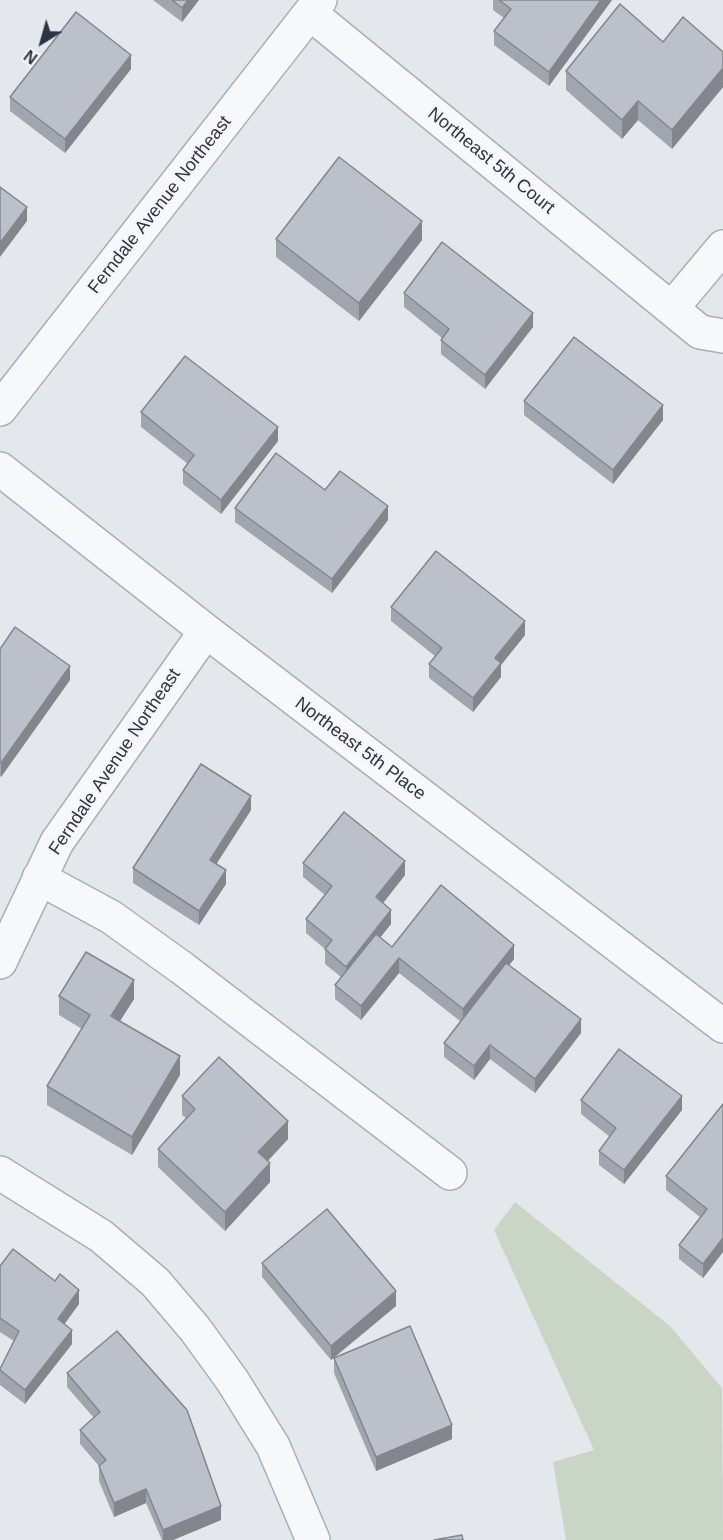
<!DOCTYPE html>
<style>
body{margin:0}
#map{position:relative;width:723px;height:1540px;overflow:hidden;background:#e4e7ec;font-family:Arial,sans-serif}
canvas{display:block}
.north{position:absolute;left:12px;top:12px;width:60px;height:60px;-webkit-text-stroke:4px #f4f6f9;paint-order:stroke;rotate:217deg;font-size:16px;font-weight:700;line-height:24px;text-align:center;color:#2b3445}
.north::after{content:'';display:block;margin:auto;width:21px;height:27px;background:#2b3445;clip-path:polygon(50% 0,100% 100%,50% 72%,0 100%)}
</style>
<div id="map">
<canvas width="723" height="1540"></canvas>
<div class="north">N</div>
</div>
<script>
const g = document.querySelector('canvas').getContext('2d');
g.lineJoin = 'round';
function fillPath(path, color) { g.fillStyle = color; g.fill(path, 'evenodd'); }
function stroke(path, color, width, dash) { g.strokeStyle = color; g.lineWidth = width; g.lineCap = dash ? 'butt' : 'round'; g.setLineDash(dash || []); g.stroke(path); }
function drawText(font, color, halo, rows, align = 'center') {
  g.font = font + ' Arial,sans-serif'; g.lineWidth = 4.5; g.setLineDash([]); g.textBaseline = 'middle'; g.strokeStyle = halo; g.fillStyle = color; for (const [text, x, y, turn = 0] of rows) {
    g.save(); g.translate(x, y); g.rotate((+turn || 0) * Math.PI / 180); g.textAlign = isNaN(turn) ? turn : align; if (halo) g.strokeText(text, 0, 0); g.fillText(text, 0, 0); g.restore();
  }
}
const green = new Path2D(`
 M515,1202L670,1326L722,1388L723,1540H566L553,1462L594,1450L494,1230Z`);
const minor = new Path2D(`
 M311,14L700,332L723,336
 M672,308L723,247
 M0,409L320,0
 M0,469L206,631L723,1026
 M39,878L111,917L182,968L450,1173
 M0,962L57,842L206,631
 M0,1173L101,1236L155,1282L195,1329L232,1380L273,1446L313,1540`);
const wall = new Path2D(`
 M153,0H199L182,22Z
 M493,0H612L549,86L494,45V31L504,18L493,10Z
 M663,42L723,52V87L672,149L638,120L622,139L566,90V71Z
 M131,69L65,153L10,111V97Z
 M276,239L422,240L359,321L276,257Z
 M404,293L533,327L485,389L441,354V340L442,338L404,307Z
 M524,401L663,420L613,484L524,415Z
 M141,412L278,441L221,514L183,484V470L188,464L141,427Z
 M235,508L388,520L332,593L235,522Z
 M391,607L525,635L501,665V677L473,712L429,678V664L435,656L391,621Z
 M0,649L70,680L1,777L0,776Z
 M251,810L216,864L226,884L199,925L133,883V868Z
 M303,863L405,875L383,903L391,924L380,937L392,947L514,959L509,965L581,1033L535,1093L490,1059L474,1080L444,1057V1043L460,1021L399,973L361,1020L335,999V985L341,977L325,964V949L306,933V919L325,895L303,877Z
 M59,996L134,999L120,1021L180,1075L132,1155L47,1105V1086L82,1029L59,1015Z
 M182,1096L288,1139L268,1161L270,1182L225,1231L158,1167V1149L186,1118L182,1115Z
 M581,1100L682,1110L624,1184L599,1165V1151L610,1137L581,1114Z
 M723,1104V1252L703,1278L679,1259V1245L700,1217L666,1190V1176Z
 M262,1263L396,1306L331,1360L262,1277Z
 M0,1266L79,1304L64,1324L72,1344L25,1404L0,1385V1369L14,1341L0,1332Z
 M334,1358L452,1439L376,1471L334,1373Z
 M67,1373L221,1520L173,1540H162L146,1503L114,1517L99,1481V1466L80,1444V1430L94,1418L67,1387Z`);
const shadedWall = new Path2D(`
 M188,0H199L182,22V8Z
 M601,0H612L549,86V72Z
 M131,55V69L65,153V139Z
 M723,68V87L672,149V130Z
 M638,101V120L622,139V120Z
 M27,207V221L0,257V243Z
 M422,221V240L359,321V303Z
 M533,313V327L485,389V375Z
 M663,405V420L613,484V470Z
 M278,427V441L221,514V500Z
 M388,506V520L332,593V579Z
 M525,621V635L501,665V677L473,712V698L495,658Z
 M70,666V680L1,777V763Z
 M251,796V810L210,874V860Z
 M405,861V875L376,912V897Z
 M226,870V884L199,925V911Z
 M391,910V924L346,981V967Z
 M514,945V959L463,1023V1009Z
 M399,958V973L361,1020V1006Z
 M134,980V999L111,1035V1016Z
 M581,1019V1033L535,1093V1079Z
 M490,1045V1059L474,1080V1066Z
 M180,1056V1075L132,1155V1137Z
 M682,1096V1110L624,1184V1170Z
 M288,1121V1139L258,1171V1152Z
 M270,1163V1182L225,1231V1212Z
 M723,1238V1252L703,1278V1264Z
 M79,1290V1304L58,1333V1319Z
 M396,1291V1306L331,1360V1346Z
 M72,1330V1344L25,1404V1390Z
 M452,1425V1439L376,1471V1457Z
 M146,1489V1503L114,1517V1503Z
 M221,1506V1520L173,1540H163V1530Z`);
const building = new Path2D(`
 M172,0H188L182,8Z
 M499,0H601L549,72L494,31L511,9Z
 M620,4L663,42L683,17L723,52V68L672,130L638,101L622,120L566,71Z
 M76,12L131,55L65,139L10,97Z
 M339,157L422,221L359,303L276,239Z
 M0,187L27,207L0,243Z
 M442,242L533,313L485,375L441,340L449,329L404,293Z
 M574,337L663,405L613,470L524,401Z
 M185,356L278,427L221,500L183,470L194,455L141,412Z
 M276,453L325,490L340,471L388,506L332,579L235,508Z
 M436,551L525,621L495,658L501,663L473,698L429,664L442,648L391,607Z
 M15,627L70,666L1,763L0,762V649Z
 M201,764L251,796L210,860L226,870L199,911L133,868Z
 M344,812L405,861L376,897L391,910L346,967L325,949L332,940L306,919L332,886L303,863Z
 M441,885L514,945L463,1009L399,958L361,1006L335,985L376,934L392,947Z
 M86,952L134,980L111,1016L180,1056L132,1137L47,1086L90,1015L59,996Z
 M506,963L581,1019L535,1079L490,1045L474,1066L444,1043Z
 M619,1049L682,1096L624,1170L599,1151L616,1128L581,1100Z
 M219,1057L288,1121L258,1152L270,1163L225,1212L158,1149L195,1109L182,1096Z
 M723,1104V1238L703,1264L679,1245L707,1209L666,1176Z
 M327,1209L396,1291L331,1346L262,1263Z
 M13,1249L55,1281L60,1274L79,1290L58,1319L72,1330L25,1390L0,1370V1369L19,1331L0,1318V1266Z
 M410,1326L452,1425L376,1457L334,1358Z
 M117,1331L187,1410L221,1506L163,1530L146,1489L114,1503L99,1466L106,1460L80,1430L100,1412L67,1373Z
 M462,1535L463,1540H434Z`);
const streetNames = [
 ["Northeast 5th Court",491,161,39],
 ["Ferndale Avenue Northeast",160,205,-52],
 ["Northeast 5th Place",360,749,37],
 ["Ferndale Avenue Northeast",115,762,-56]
];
fillPath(green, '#c9d6c5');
stroke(minor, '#a9aeb7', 36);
stroke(minor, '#f7f8fa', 33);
fillPath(wall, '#a1a5ae');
fillPath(shadedWall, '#83868d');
fillPath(building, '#bbc0ca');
stroke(building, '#83868d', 1.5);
drawText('18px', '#2b3445', '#f4f6f9', streetNames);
</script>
